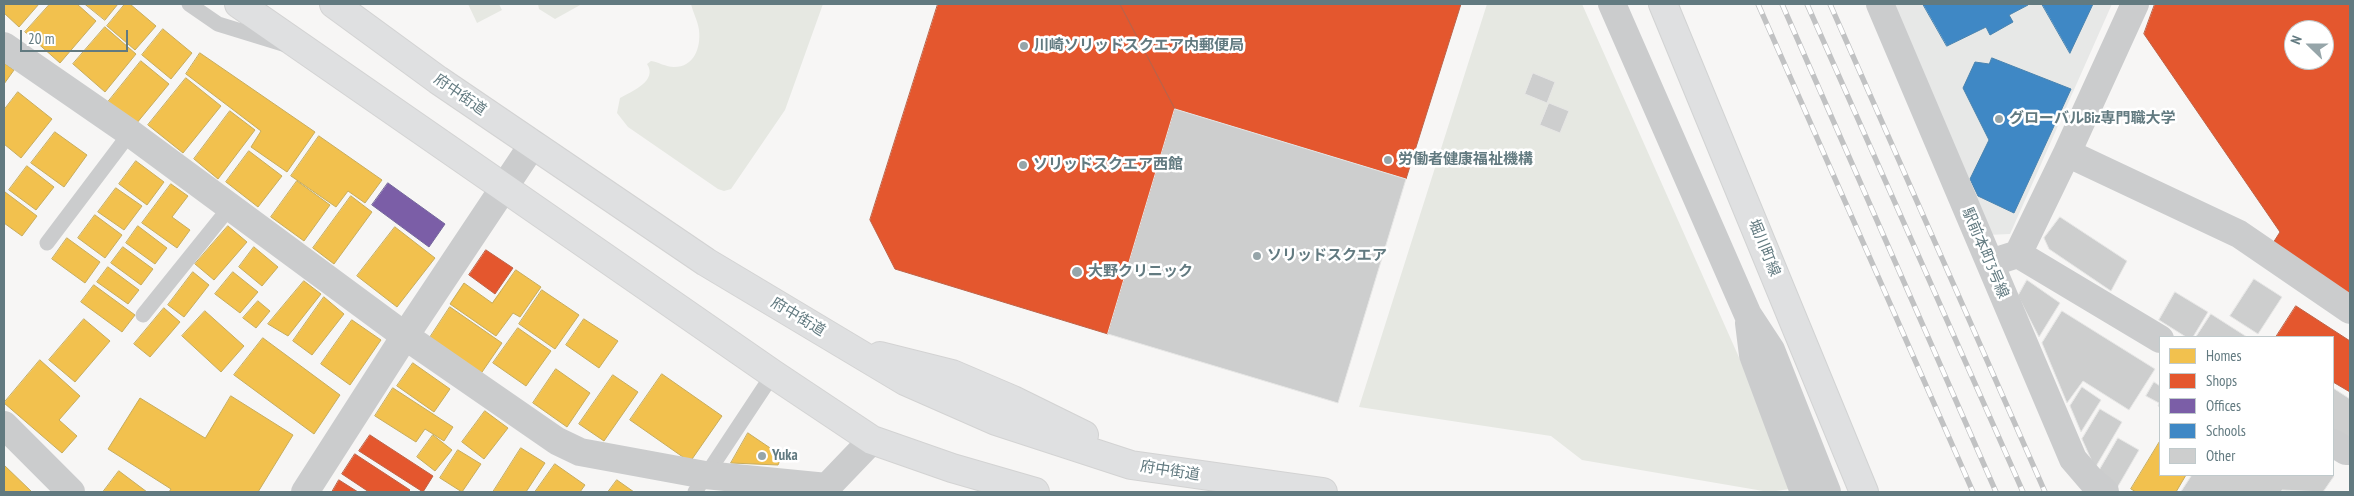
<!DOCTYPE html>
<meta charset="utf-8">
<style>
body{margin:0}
#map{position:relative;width:2354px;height:496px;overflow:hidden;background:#f7f6f5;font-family:"PT Sans Narrow",sans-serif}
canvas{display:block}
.frame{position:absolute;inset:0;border:5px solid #627a80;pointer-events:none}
.legend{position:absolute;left:2159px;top:336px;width:175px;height:140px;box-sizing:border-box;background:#fff;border:1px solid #c0cacc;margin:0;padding:6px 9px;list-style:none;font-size:15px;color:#627a80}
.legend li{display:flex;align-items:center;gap:10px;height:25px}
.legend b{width:25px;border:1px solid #c0cacc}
.north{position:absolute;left:2284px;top:20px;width:50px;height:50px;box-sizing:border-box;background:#fff;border:1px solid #c0cacc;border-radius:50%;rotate:292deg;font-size:14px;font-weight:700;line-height:20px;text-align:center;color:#627a80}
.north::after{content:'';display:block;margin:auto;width:18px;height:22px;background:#96a5a9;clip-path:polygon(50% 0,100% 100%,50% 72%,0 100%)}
.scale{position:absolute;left:20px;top:30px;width:108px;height:22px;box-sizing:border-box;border:2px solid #627a80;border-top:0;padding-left:6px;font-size:15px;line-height:18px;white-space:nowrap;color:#627a80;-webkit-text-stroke:4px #fff;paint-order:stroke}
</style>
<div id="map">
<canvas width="2354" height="496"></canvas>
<div class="frame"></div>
<ul class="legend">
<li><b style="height:14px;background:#f2c14e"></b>Homes</li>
<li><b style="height:14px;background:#e4572e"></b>Shops</li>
<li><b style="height:14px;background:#7b5ea7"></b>Offices</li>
<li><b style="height:14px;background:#3f88c5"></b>Schools</li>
<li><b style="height:14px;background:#cdcece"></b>Other</li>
</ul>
<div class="north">N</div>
<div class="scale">20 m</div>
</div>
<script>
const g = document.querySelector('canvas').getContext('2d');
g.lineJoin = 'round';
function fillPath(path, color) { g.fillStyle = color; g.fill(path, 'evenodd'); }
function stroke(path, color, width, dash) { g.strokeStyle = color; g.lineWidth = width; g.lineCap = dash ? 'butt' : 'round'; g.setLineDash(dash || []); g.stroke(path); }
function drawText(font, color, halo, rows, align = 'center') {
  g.font = font + ' "PT Sans Narrow","Noto Sans JP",sans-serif'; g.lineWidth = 5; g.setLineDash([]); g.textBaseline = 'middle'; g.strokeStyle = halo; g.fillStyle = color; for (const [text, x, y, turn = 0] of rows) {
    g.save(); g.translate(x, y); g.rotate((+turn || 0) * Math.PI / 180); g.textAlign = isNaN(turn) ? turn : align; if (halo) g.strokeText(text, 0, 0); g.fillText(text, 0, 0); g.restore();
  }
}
const built = new Path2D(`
 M1888,4H2112L2010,234L1987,235Z`);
const green = new Path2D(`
 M468,4H499L502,10L477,23Z
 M538,4H582L555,19L539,9Z
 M691,4H823L785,110L731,189L724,191L718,189L628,127L617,113L620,98C632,91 658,81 647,64L651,61C658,62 666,67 674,67C694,67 701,48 699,30C698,21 693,13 691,4Z
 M1487,4H1582L1797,488L1769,492L1582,460L1551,436L1359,407Z`);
const homes = new Path2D(`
 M4,4H39L19,27L4,13Z
 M50,4H77L96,21L60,63L25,32Z
 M85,4H118L105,20Z
 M125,4H130L156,26L135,50L107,26Z
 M105,27L136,54L105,92L73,64Z
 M163,29L192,53L171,79L142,55Z
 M200,53L315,132L287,172L251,147L261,131L186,74Z
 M141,61L169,84L136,124L108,102Z
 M4,63L14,70L4,84Z
 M186,78L221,106L183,153L148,125Z
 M18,92L52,119L21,158L4,144V110Z
 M230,111L255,130L218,179L194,159Z
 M55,132L87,155L64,187L31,163Z
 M319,136L382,180L365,203L348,191L336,207L291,176Z
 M249,151L282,176L258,207L226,182Z
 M136,161L164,182L147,205L119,184Z
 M27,166L54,187L36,210L9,190Z
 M297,181L330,205L304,241L271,217Z
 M171,184L188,196L172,217L190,230L177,248L142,223Z
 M116,188L142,206L124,230L98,212Z
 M5,192L37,216L22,236L4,223Z
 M351,196L372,212L334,264L313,248Z
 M95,215L122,235L105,258L78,238Z
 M138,226L167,248L155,264L126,243Z
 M228,226L247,242L214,280L195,264Z
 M395,227L435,258L397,307L357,276Z
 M67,238L100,262L85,283L52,259Z
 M123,247L153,269L141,285L111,263Z
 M254,247L278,267L262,286L239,267Z
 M108,267L139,290L128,304L97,282Z
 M516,270L541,287L520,317L513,313L496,336L450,304L464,283L492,303Z
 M193,272L209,285L184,317L168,305Z
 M233,272L258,292L240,313L215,294Z
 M304,281L321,294L288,336L268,324Z
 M94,285L135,315L122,332L81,302Z
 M542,290L579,315L555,349L519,324Z
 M324,297L344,314L312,355L293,341Z
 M258,301L270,311L256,328L243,318Z
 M450,307L502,343L480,375L429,339Z
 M164,308L180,322L150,357L134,344Z
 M205,311L244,346L221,372L182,336Z
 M84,319L110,341L75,382L49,360Z
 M584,319L618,341L599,368L566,345Z
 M352,320L381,340L350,385L321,364Z
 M518,328L551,351L526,386L493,363Z
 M263,338L340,395L314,434L234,375Z
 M40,360L80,396L59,420L77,436L62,453L4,403Z
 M413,363L450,389L434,412L397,386Z
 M556,369L590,393L567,427L533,403Z
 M662,374L722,416L690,462L630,420Z
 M613,375L638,392L604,441L579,424Z
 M393,388L453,427L444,441L425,429L416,442L375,416Z
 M231,396L293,435L258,492H169L171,489L108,449L140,398L205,438Z
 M485,411L508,428L484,459L462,442Z
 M748,433L782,456L778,465L731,463Z
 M433,435L452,450L435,471L417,457Z
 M2160,441V475H2186L2176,492H2136L2131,489Z
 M521,448L545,463L526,492H493Z
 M458,450L481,464L462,492L440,478Z
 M555,464L585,485L580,492H535Z
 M4,465L32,492H4Z
 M119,471L147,492H103Z
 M617,480L634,492H608Z`);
const shops = new Path2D(`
 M938,4H1120L1175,109L1108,334L895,269L870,220Z
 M1120,4H1461L1406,179L1175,109Z
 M2155,4H2350V295L2273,243L2280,232L2144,34ZM2294,30H2324V60H2294Z
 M486,250L513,268L495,294L469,275Z
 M2296,306L2350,341V392L2333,382V337H2276Z
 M370,435L433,476L423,492L359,451Z
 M355,454L410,490L408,492H369L342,474Z
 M339,480L358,492H332Z`);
const offices = new Path2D(`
 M388,183L445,224L429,247L372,205Z`);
const schools = new Path2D(`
 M1923,4H2028V5L2009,15L2013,22L1990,35L1986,27L1947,46Z
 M2042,4H2093L2070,53Z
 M1992,58L2071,89L2014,213L1978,196L1970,179L1989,140L1963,88L1975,62L1989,64Z`);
const building = new Path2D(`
 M1533,73L1555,82L1547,103L1525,94Z
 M1549,103L1569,111L1560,133L1540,125Z
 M1175,109L1406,179L1338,403L1108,334Z
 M2060,217L2127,261L2111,291L2049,249L2044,238Z
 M2254,279L2282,297L2258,334L2230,316Z
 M2027,280L2060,303L2039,337L2018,296Z
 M2175,292L2208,312L2193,337H2186L2159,320Z
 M2062,311L2155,369L2129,410L2083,381L2067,403L2042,343Z
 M2211,314L2247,337H2196Z
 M2154,382L2160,386V407L2158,406L2159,403L2146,396Z
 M2082,387L2101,400L2081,432L2070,406Z
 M2333,388L2350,399V437L2345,440L2333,432Z
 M2100,409L2122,422L2095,468L2082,439Z
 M2118,438L2139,450L2117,488L2096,476Z
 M2192,475H2332L2334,476L2323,492L2282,490L2281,492H2181Z`);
const lane = new Path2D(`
 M189,4L218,24L283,44
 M47,243L130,133
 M143,315L230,207
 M695,492L773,374`);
const street = new Path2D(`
 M1612,4L1748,315L1771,350L1827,492
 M1880,4L2073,459L2091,480L2105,492
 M2135,4L2067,153L2239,234L2350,310
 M4,46L130,133L405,336L557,441L580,452L705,475L827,487L872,440
 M2018,254L2067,153
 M1990,263L2018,254L2160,339
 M1749,323L1753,355L1804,492
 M4,425L71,492
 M2333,443L2346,451H2350
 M305,492L405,336L533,144`);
const secondary = new Path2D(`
 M1663,4L1864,492`);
const primary = new Path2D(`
 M239,4L773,374L872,440L952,468L1035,492
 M334,4L438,80L706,262L905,381L996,421L1131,465L1323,492
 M880,356L952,374L1013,400L1084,435`);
const rail = new Path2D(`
 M1758,4L1973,492
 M1782,4L1996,492
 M1807,4L2023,492
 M1830,4L2045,492`);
const markers = [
 [1024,46,5,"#96a5a9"],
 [1999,119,5,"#96a5a9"],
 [1388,160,5,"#96a5a9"],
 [1023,165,5,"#96a5a9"],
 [1257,256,5,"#96a5a9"],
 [1077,272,6,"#96a5a9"],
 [762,456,5,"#96a5a9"]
];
const poiNames = [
 ["川崎ソリッドスクエア内郵便局",1034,46],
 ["グローバルBiz専門職大学",2009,119],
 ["労働者健康福祉機構",1398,160],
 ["ソリッドスクエア西館",1033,165],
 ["ソリッドスクエア",1267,256],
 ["大野クリニック",1088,272],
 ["Yuka",772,456]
];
const streetNames = [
 ["府中街道",460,95,35],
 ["堀川町線",1764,248,68],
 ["駅前本町3号線",1985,253,67],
 ["府中街道",798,317,31],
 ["府中街道",1170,471,9]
];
fillPath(built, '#e7e8e7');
fillPath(green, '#e6e8e2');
fillPath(homes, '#f2c14e');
stroke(homes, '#c7ac5d', 1);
fillPath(shops, '#e4572e');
stroke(shops, '#bd6247', 1);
fillPath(offices, '#7b5ea7');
stroke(offices, '#74669b', 1);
fillPath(schools, '#3f88c5');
stroke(schools, '#4a84b0', 1);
fillPath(building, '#cdcece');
stroke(building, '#e6e6e5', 1);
stroke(secondary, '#d2d3d3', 30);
stroke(primary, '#d3d3d3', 30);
stroke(lane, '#cbcccd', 15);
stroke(street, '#cbcccd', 28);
stroke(secondary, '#dfe0e1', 28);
stroke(primary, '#dfe0e1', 28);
stroke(rail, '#c1c2c3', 5.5);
stroke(rail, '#fff', 4, [11]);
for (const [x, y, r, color] of markers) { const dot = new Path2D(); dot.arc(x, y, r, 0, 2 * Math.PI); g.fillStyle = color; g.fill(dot); stroke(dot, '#fff', 2); }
drawText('bold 15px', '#627a80', '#fff', poiNames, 'left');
drawText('15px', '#627a80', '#fff', streetNames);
</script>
